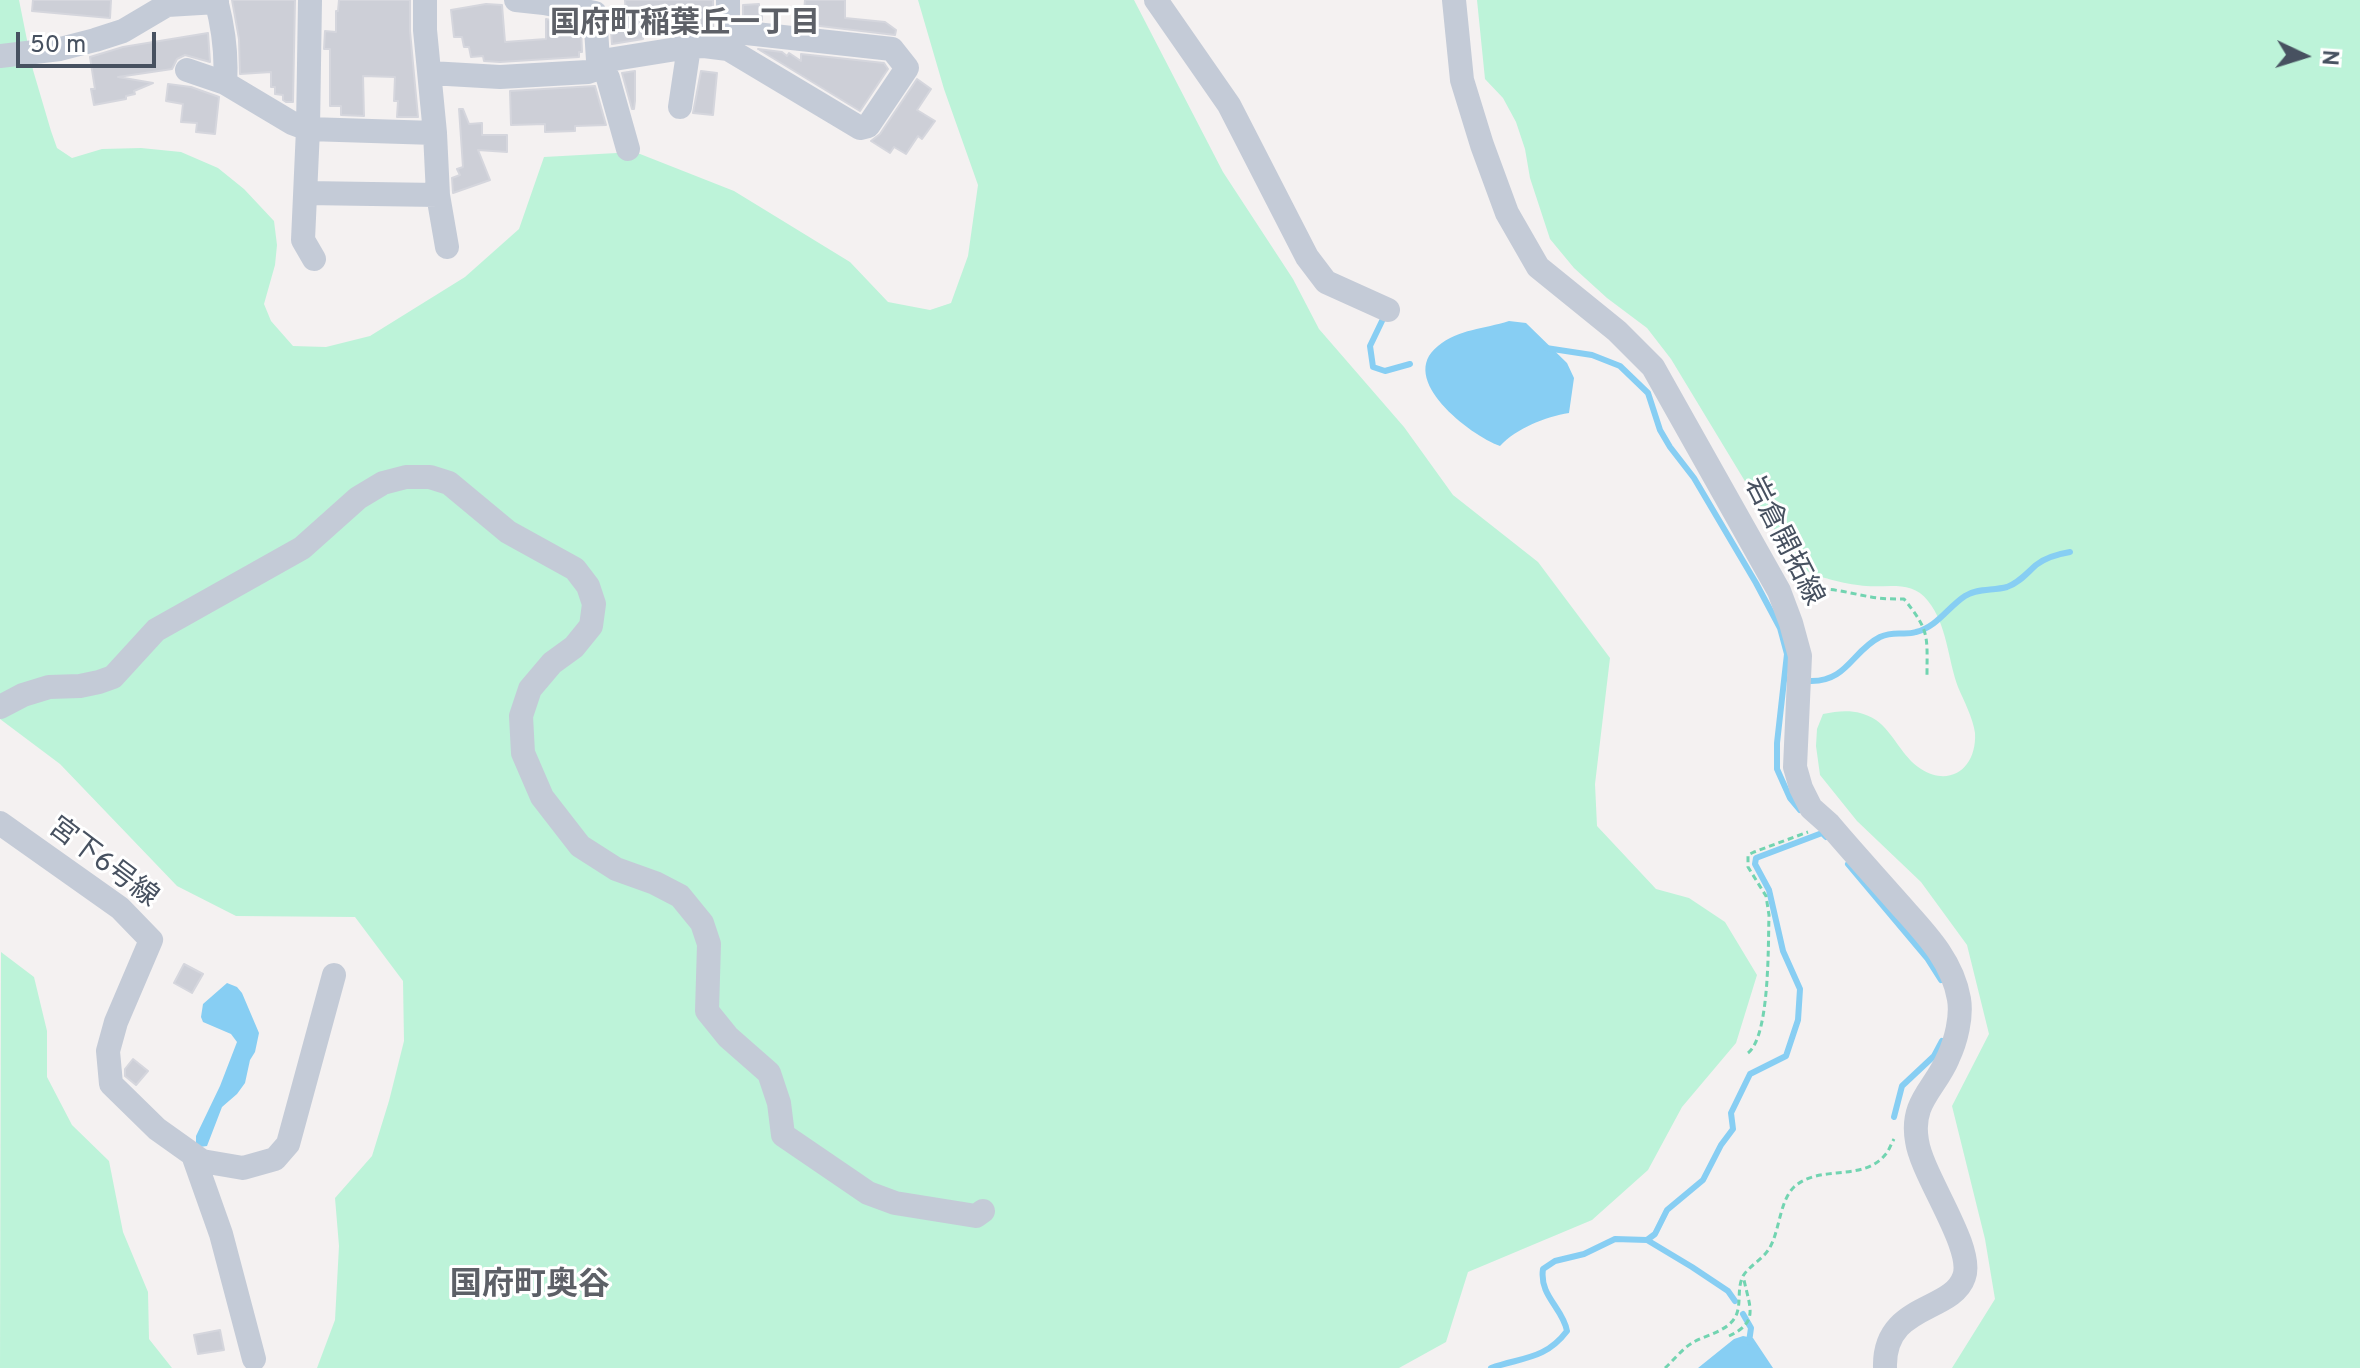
<!DOCTYPE html>
<meta charset="utf-8">
<style>
body{margin:0}
#map{position:relative;width:2360px;height:1368px;overflow:hidden;background:#f4f1f1;font-family:Overpass,sans-serif}
canvas{display:block}
.north{position:absolute;left:2264px;top:16px;width:80px;height:80px;-webkit-text-stroke:6px #fff;paint-order:stroke;rotate:94deg;font-size:22px;font-weight:700;line-height:32px;text-align:center;color:#475160}
.north::after{content:'';display:block;margin:auto;width:28px;height:36px;background:#475160;clip-path:polygon(50% 0,100% 100%,50% 72%,0 100%)}
.scale{position:absolute;left:16px;top:32px;width:140px;height:36px;box-sizing:border-box;border:4px solid #475160;border-top:0;padding-left:10px;font-size:24px;line-height:28px;white-space:nowrap;color:#475160;-webkit-text-stroke:6px #fff;paint-order:stroke}
</style>
<div id="map">
<canvas width="2360" height="1368"></canvas>
<div class="north">N</div>
<div class="scale">50 m</div>
</div>
<script>
const g = document.querySelector('canvas').getContext('2d');
g.lineJoin = 'round';
function fillPath(path, color) { g.fillStyle = color; g.fill(path, 'evenodd'); }
function stroke(path, color, width, dash) { g.strokeStyle = color; g.lineWidth = width; g.lineCap = dash ? 'butt' : 'round'; g.setLineDash(dash || []); g.stroke(path); }
function drawText(font, color, halo, rows, align = 'center') {
  g.font = font + ' Overpass,"Noto Sans JP",sans-serif'; g.lineWidth = 6; g.setLineDash([]); g.textBaseline = 'middle'; g.strokeStyle = halo; g.fillStyle = color; for (const [text, x, y, turn = 0] of rows) {
    g.save(); g.translate(x, y); g.rotate((+turn || 0) * Math.PI / 180); g.textAlign = isNaN(turn) ? turn : align; if (halo) g.strokeText(text, 0, 0); g.fillText(text, 0, 0); g.restore();
  }
}
const green = new Path2D(`
 M0,0H19L33,70L51,131L57,148L72,158L102,149L141,148L181,152L218,168L244,189L274,221L277,245L275,265L264,304L271,321L293,346L326,347L370,336L465,277L519,229L544,157L635,152L734,191L850,262L888,302L930,310L951,303L968,256L978,185L944,89L918,0H1134L1223,172L1293,279L1319,329L1404,427L1453,495L1538,562L1610,658L1595,784L1597,826L1656,889L1689,898L1725,922L1757,975L1736,1043L1682,1107L1648,1170L1592,1220L1468,1272L1446,1342L1399,1368H317L335,1320L339,1246L335,1198L372,1156L389,1101L404,1041L403,981L355,917L236,916L177,886L60,764L0,719Z
 M1477,0H2360V1368H1952L1995,1299L1985,1239L1952,1106L1989,1034L1967,945L1921,882L1857,821L1820,775L1816,746L1817,729L1823,714C1842,710 1859,709 1876,720C1894,733 1902,757 1921,769C1951,788 1977,767 1975,733C1973,718 1964,701 1958,687C1948,660 1947,624 1928,601C1912,580 1888,588 1866,586C1850,585 1820,578 1807,571C1800,567 1794,560 1789,554L1671,359L1647,328L1607,298L1574,268L1550,239L1530,178L1525,149L1516,122L1503,98L1485,79Z
 M1,952L34,977L47,1031V1077L72,1125L109,1161L123,1232L148,1292L149,1339L172,1368H0Z`);
const water = new Path2D(`
 M1509,321L1526,323L1567,363L1574,378L1569,413C1545,417 1517,428 1500,446C1470,435 1396,379 1438,346C1459,329 1484,329 1509,321Z
 M227,983L237,987L242,993L259,1033L255,1052L250,1060L245,1083L237,1094L222,1107L207,1146L200,1147L196,1143V1136L220,1086L237,1042L231,1034L203,1022L201,1017L203,1004Z
 M1743,1336L1753,1338L1773,1368H1698L1734,1339Z`);
const stream = new Path2D(`
 M1382,321L1370,346L1373,367L1385,371L1410,364
 M1546,348L1592,355L1620,366L1648,393L1660,430L1670,447L1694,478L1756,583L1780,628L1787,654L1777,743V769L1790,798L1800,810
 M1810,681C1847,682 1852,651 1880,637C1895,630 1904,636 1916,632C1937,627 1948,607 1965,596C1977,588 1993,591 2007,587C2019,583 2027,573 2036,565C2046,557 2058,554 2070,552
 M1848,864L1927,958L1941,980
 M1894,1117L1902,1086L1934,1056L1942,1041
 M1647,1240L1655,1234L1667,1210L1703,1180L1721,1145L1733,1129L1731,1113L1750,1074L1786,1056L1798,1020L1800,989L1783,951L1769,890L1755,864L1756,858L1822,833L1826,837
 M1743,1314L1751,1328L1749,1342
 M1491,1368C1522,1357 1545,1360 1567,1331C1563,1308 1539,1296 1543,1269L1555,1261L1584,1254L1615,1239L1647,1240L1692,1267L1728,1291L1735,1301`);
const building = new Path2D(`
 M33,0H111L110,18L32,11Z
 M232,0H295L293,102H286L283,100V95L275,94V87H271V72L240,74L239,39Z
 M339,0H410V31L418,117H397L398,101H394L395,77L363,76L364,116L341,115V106H330V49H324L325,31L336,32V11H338Z
 M625,0H713V29L694,31L693,17L642,21L643,39L612,44L610,19L626,18Z
 M805,0H845V18L885,22L896,30L895,35L803,24Z
 M486,4L502,5L505,42L546,39V19L581,26L582,52H579V57L500,62L484,61L483,56L471,57L469,47H464L462,37H454L451,10Z
 M759,4V18L762,15V20L743,18V5Z
 M208,33L210,62L185,55L177,59L172,69L118,77L153,83L134,91L135,94L126,96V99L94,105L91,89H95L90,57L123,47Z
 M758,49L782,52L787,56L789,53L801,61V54L884,63L888,69L860,111Z
 M635,71V101L634,109H632L622,73Z
 M701,71L717,73L713,115L693,113Z
 M917,79L931,89L917,110L935,121L922,139L918,136L906,154L894,147L890,153L871,141L880,134Z
 M168,84L191,87L219,97L215,134L196,132L197,123L181,122L183,104L166,101Z
 M595,86L606,125L575,126V131L545,132V124L511,125L510,91Z
 M459,109H463L469,124L482,123V135H507V152L478,150L490,180L453,193L452,178L460,175L457,169L463,167Z
 M184,964L203,974L192,993L174,983Z
 M133,1059L148,1071L136,1085L125,1076V1069Z
 M220,1330L224,1350L198,1354L194,1335Z`);
const path = new Path2D(`
 M1801,591C1824,585 1848,593 1871,597C1882,599 1893,599 1904,599C1930,631 1927,636 1927,675
 M1748,1053C1770,1036 1768,944 1769,915L1766,896L1748,867V855L1754,852L1808,832
 M1729,1336C1759,1322 1750,1308 1744,1280
 M1665,1368C1674,1360 1682,1349 1692,1343C1707,1334 1731,1331 1737,1313C1741,1301 1737,1288 1743,1276C1749,1266 1762,1260 1769,1249C1780,1231 1779,1202 1794,1187C1819,1164 1863,1182 1885,1155C1889,1151 1891,1144 1894,1139`);
const minor = new Path2D(`
 M216,0C223,26 227,55 225,83L292,123L308,129L303,240L314,259
 M310,0L308,129L435,133L425,30V0
 M1156,0L1229,105L1307,257L1326,282L1388,310
 M1454,0L1462,80L1482,145L1507,213L1538,267L1617,331L1653,367L1779,591L1791,623L1800,656L1795,767L1801,788L1811,808L1829,824C1850,849 1872,873 1894,898C1920,928 1952,957 1959,999C1962,1017 1956,1041 1948,1058C1935,1089 1910,1102 1917,1141C1922,1176 1975,1248 1964,1277C1952,1313 1883,1303 1885,1368
 M728,31L892,49L907,68L868,126L860,128L728,49V0
 M0,56L60,49L95,40L123,31L167,5L217,2
 M187,70L225,83
 M430,73L500,77L588,72L602,67L598,60L595,13L544,3L516,0
 M680,107L689,47L704,46L728,49
 M628,149L608,78L602,67L608,60L689,47
 M306,193L438,195L435,133
 M438,195L447,247
 M0,707L23,695L49,687L80,686L99,682L113,677L156,630L302,548L358,498L383,483L406,477H430L449,483L508,532L575,569L588,586L594,604L591,626L574,647L552,663L530,689L521,716L523,753L542,797L580,846L616,869L655,883L680,896L702,923L709,944L707,1011L728,1037L769,1073L779,1103L783,1135L868,1193L895,1203L976,1216L983,1211
 M0,823L120,908L151,940L116,1022L108,1051L111,1084L157,1129L202,1161L243,1168L275,1159L288,1144L334,975
 M193,1155L221,1234L254,1359`);
const streetNames = [
 ["岩倉開拓線",1782,542,63],
 ["宮下6号線",102,864,37]
];
const neighbourhoodNames = [
 ["国府町稲葉丘一丁目",685,26]
];
const quarterNames = [
 ["国府町奥谷",530,1288]
];
fillPath(green, '#bdf3d9');
fillPath(water, '#87cef3');
stroke(stream, '#87cef3', 6);
fillPath(building, '#cdcfd7');
stroke(building, '#d5d6dd', 2);
stroke(path, '#72d4b1', 3, [6, 4]);
stroke(minor, '#c4cbd7', 24);
drawText('28px', '#475160', '#fff', streetNames);
drawText('bold 30px', '#5d6067', '#fff', neighbourhoodNames);
drawText('bold 32px', '#5d6067', '#fff', quarterNames);
</script>
